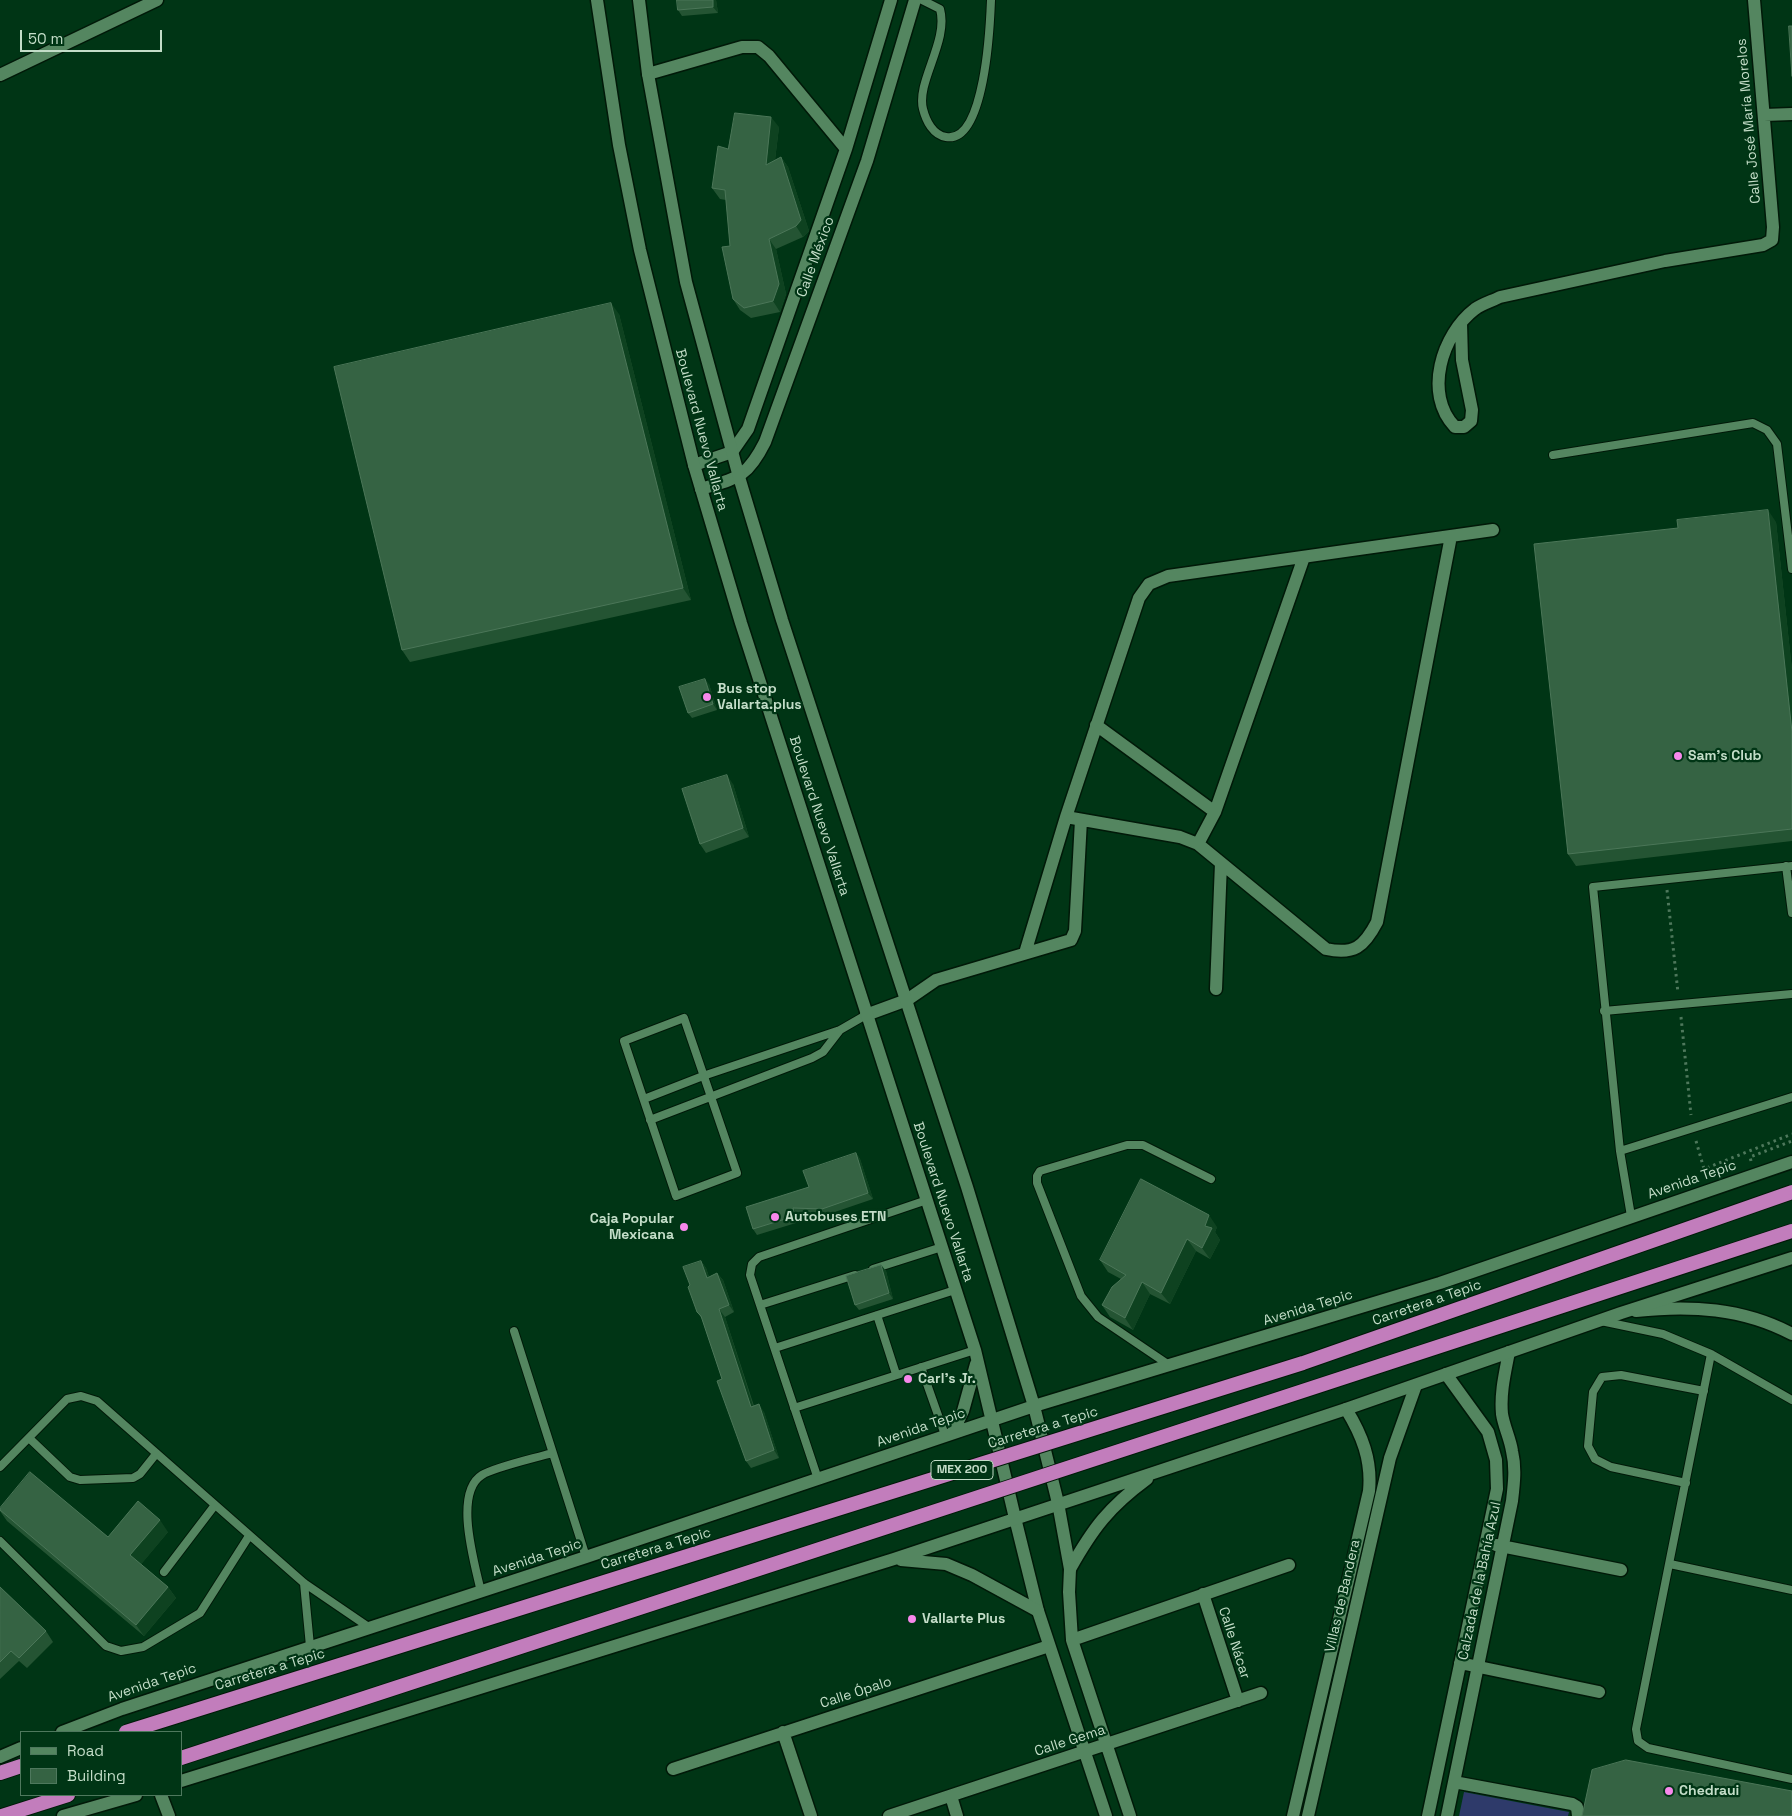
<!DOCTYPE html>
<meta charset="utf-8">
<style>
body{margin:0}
#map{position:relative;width:1792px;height:1816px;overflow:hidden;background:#003515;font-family:"Space Grotesk",sans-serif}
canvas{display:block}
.legend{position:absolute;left:20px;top:1731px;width:162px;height:65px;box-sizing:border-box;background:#003515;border:1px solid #4e785d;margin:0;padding:6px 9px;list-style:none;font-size:15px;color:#c3ddc8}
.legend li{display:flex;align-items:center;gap:10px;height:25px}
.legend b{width:25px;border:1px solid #4e785d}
.scale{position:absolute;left:20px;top:30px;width:142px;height:22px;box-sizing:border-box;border:2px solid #c3ddc8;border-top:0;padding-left:6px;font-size:15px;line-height:18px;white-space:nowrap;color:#c3ddc8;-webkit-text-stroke:4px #003515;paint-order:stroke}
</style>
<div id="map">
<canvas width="1792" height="1816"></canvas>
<ul class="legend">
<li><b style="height:6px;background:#548660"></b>Road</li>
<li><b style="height:14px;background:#356343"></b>Building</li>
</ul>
<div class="scale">50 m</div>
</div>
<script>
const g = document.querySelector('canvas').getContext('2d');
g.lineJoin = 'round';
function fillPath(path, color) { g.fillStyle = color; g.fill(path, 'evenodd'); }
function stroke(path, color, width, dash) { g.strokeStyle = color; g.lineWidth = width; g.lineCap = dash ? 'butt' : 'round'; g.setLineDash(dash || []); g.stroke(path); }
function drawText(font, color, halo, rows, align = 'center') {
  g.font = font + ' "Space Grotesk",sans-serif'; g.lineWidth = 4.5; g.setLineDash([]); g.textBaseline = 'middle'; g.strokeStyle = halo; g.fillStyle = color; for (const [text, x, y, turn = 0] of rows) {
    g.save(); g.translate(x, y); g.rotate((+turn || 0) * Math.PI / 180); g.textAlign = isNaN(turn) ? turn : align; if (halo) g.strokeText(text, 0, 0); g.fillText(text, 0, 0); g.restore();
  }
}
const water = new Path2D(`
 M1464,1792L1569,1812L1568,1816H1459Z`);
const path = new Path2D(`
 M1667,890L1678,993
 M1681,1017L1691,1115
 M1696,1141L1704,1169L1792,1134
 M1751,1161L1750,1157L1792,1141`);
const service = new Path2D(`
 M922,0L940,9C949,41 916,82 923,109C926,121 933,135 946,137C985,144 990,26 991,0
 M1553,455L1753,423L1767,430L1777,444L1792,569
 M1786,866L1792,913
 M1604,1011L1792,994
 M684,1018L737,1173L676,1196L624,1041Z
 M644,1099L703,1076L840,1030L866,1015
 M650,1120L812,1058L823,1052L840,1030
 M1620,1151L1792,1097
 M1631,1216L1620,1151L1593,887L1792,866
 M873,1269L942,1247
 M760,1305L855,1275
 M877,1315L896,1374
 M1601,1321L1663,1334L1711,1354L1792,1400
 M514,1331L586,1557
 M775,1348L955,1290
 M1711,1354L1636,1729L1638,1741L1648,1748L1792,1779
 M1169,1365L1098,1317L1081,1296L1037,1183V1176L1040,1171L1127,1145H1143L1211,1179
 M921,1367L945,1435
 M794,1408L975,1350
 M29,1438L70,1477L80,1480L133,1478L140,1474L156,1454
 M0,1467L67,1399L81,1396L97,1401L304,1583L370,1628
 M818,1479L750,1275L752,1264L759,1257L927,1200
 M1686,1483L1611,1467L1595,1459L1588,1446L1593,1392L1602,1377L1621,1375L1704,1391
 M0,1541L106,1646L121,1651L143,1647L200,1613L249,1536
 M1670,1564L1792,1590
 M164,1572L215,1505
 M304,1583L310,1646
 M481,1592C475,1564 453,1493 482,1475C495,1467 536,1458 552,1453`);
const minor = new Path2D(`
 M648,74L742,47H758L769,56L846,149
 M0,75L157,0
 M1764,115L1792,114
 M1461,323L1462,360L1472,410L1471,421L1464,427H1455C1423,394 1442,334 1475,309C1482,304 1492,301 1500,297L1665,261L1763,245L1772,240L1773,227L1754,0
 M694,465L732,452L748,429L846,149L891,0
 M701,489C737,478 747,478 765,442L867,161L915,0
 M1096,725L1215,812
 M1066,817L1180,837L1198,844L1326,949C1354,955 1364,947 1377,922L1451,536
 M1198,844L1215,812L1304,557
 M1025,953L1066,817L1139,598L1149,584L1168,576L1493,530
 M1216,989L1221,863
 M866,1015L907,1000L936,980L1071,940L1075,931L1081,820
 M1058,1503L1070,1569L1069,1592L1072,1640L1130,1816
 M1015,1518L1038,1611L1106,1816
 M1496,1545L1621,1570
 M1203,1594L1238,1701
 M1072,1640L1289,1565
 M1460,1663L1599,1692
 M783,1732L811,1816
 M673,1769L1049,1646
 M1454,1782L1572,1804L1577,1807L1578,1816
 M161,1795L169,1816
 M951,1796L957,1816
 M889,1816L1261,1693
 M1293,1816L1369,1491C1372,1460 1362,1435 1346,1409
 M1308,1816L1390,1458L1416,1385
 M1428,1816L1497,1489L1496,1460L1488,1432L1446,1374
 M1447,1816L1512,1501C1514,1484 1516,1468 1512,1451C1510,1438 1504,1427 1502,1414C1500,1393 1505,1373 1509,1352`);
const tertiary = new Path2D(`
 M1636,1311C1690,1305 1743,1308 1792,1334`);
const secondary = new Path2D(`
 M597,0L619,145L640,250L694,465L741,623L975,1350L1015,1518
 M639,0L648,74L686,282L739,477L782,620L967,1187L1034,1406L1058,1503
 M953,1432L963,1411L976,1364
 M901,1560L946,1564L972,1575L1038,1611
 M1070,1569C1093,1528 1109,1507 1147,1479
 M62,1732L122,1709L586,1557L1034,1406L1440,1283L1792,1162
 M0,1757L21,1748
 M181,1781L894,1559L1346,1409L1621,1313L1792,1258
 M63,1816L136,1795`);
const trunk = new Path2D(`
 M0,1773L21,1766
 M2,1816L68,1795`);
const trunkBridge = new Path2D(`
 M126,1732L1303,1363L1792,1192
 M181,1758L1792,1231`);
const wall = new Path2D(`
 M716,0L718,13L682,16L678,10Z
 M779,127L775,160L781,157L788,167L809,231L803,237L776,249L786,294L780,312L751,318L740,310L733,299L730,246L726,200L720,199L712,188Z
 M619,314L691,600L410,662L402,650Z
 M1776,522L1792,670V841L1576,866L1568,854Z
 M709,684L717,710L692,718L688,713Z
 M733,784L749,837L706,853L700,844Z
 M856,1153L860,1159L873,1199L826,1215L797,1214L799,1222L757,1235L753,1229Z
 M1217,1227L1215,1232L1220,1240L1210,1259L1196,1251L1170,1304L1150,1294L1133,1330L1110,1317L1102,1305L1121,1279L1108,1272L1100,1260Z
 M701,1261L706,1268L709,1277L717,1273L723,1280L734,1312L725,1317L754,1406L764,1412L779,1458L751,1468L746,1461L722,1379L702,1319L697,1312L690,1285Z
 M881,1265L886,1271L893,1299L859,1310L855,1305Z
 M0,1508L108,1537L168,1532L141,1564L168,1587L176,1598L144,1636L7,1521L0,1511Z
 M0,1587L46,1631L53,1642L27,1668L19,1661L0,1679Z`);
const shadedWall = new Path2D(`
 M713,0H716L718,13L713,7Z
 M771,117L779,127L773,176L766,165Z
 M781,157L788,167L809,231L803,237L796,226Z
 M769,239L776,249L786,294L780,312L773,301Z
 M611,303L619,314L691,600L683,588Z
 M1768,510L1776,522L1792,670V732Z
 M705,679L709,684L717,710L713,704Z
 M727,775L733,784L749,837L743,828Z
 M856,1153L860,1159L873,1199L868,1193Z
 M793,1208L797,1214L799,1222L795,1216Z
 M1209,1215L1217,1227L1215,1232L1220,1240L1210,1259L1202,1248L1205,1226Z
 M1187,1239L1196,1251L1170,1304L1161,1293Z
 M701,1261L706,1268L712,1286L707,1278Z
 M881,1265L886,1271L893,1299L889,1293Z
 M717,1273L723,1280L734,1312L729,1305Z
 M1142,1282L1150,1294L1133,1330L1125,1318Z
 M719,1309L725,1317L756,1415L751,1407Z
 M759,1404L764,1412L779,1458L774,1450Z
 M160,1520L168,1532L139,1567L130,1555Z
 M168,1587L176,1598L144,1636L136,1625Z`);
const building = new Path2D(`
 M677,0H713V7L678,10Z
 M1789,26H1792V76Z
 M735,113L771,117L766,165L781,157L801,220L796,226L769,239L779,284L773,301L744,308L733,299L722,247L730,246L725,190L712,188L718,146L728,149Z
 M611,303L683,588L402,650L334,367Z
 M1768,510L1792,732V829L1568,854L1534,544L1678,528L1677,520Z
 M705,679L713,704L688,713L679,687Z
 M727,775L743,828L700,844L682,789Z
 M856,1153L868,1193L822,1209L793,1208L795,1216L753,1229L746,1207L809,1187L803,1171Z
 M1141,1179L1209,1215L1205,1226L1212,1228L1202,1248L1187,1239L1161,1293L1142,1282L1125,1318L1102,1305L1112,1287L1126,1275L1100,1260Z
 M701,1261L707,1278L717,1273L729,1305L719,1309L751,1407L759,1404L774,1450L746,1461L717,1381L722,1379L701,1316L697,1312L688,1287L690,1285L683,1267Z
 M881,1265L889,1293L855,1305L846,1276Z
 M30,1472L108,1537L138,1501L160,1520L130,1555L168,1587L136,1625L0,1510V1508Z
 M0,1587L46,1631L19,1658L11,1651L0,1662Z
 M1626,1760L1792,1791V1816H1582L1592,1770Z`);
const markers = [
 [707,697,5,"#f788eb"],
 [1678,756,5,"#f788eb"],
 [775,1217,5,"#f788eb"],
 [684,1227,5,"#f788eb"],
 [908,1379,5,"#f788eb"],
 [912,1619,5,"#f788eb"],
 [1669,1791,5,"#f788eb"]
];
const shields = [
 [962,1470,62]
];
const shieldNames = [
 ["MEX 200",962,1470]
];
const streetNames = [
 ["Calle José María Morelos",1749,121,-95],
 ["Calle México",816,257,-70],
 ["Boulevard Nuevo Vallarta",701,430,75],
 ["Boulevard Nuevo Vallarta",819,816,72],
 ["Avenida Tepic",1692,1180,-19],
 ["Boulevard Nuevo Vallarta",943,1202,72],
 ["Carretera a Tepic",1427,1303,-19],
 ["Avenida Tepic",1308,1308,-17],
 ["Avenida Tepic",921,1428,-19],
 ["Carretera a Tepic",1043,1428,-17],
 ["Carretera a Tepic",656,1549,-17],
 ["Avenida Tepic",537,1558,-18],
 ["Calzada de la Bahía Azul",1480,1581,-78],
 ["Villas de Bandera",1343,1596,-77],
 ["Calle Nácar",1234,1643,72],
 ["Carretera a Tepic",270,1670,-17],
 ["Avenida Tepic",152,1683,-19],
 ["Calle Ópalo",856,1693,-18],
 ["Calle Gema",1070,1741,-18]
];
const poiNames = [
 ["Bus stop",717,689],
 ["Vallarta.plus",717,705],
 ["Sam's Club",1688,756],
 ["Autobuses ETN",785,1217],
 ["Caja Popular",674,1219,"right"],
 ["Mexicana",674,1235,"right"],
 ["Carl's Jr.",918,1379],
 ["Vallarte Plus",922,1619],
 ["Chedraui",1679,1791]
];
fillPath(water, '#2e3a6a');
stroke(service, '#011908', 10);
stroke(minor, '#011908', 15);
stroke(tertiary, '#011908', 15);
stroke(secondary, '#011908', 15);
stroke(trunk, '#011908', 16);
stroke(path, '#4e785c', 3, [2.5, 4]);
stroke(service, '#548660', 8);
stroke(minor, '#548660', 12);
stroke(tertiary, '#548660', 12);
stroke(secondary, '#548660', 12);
stroke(trunk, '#c27dbc', 14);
stroke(trunkBridge, '#011908', 16, []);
stroke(trunkBridge, '#c27dbc', 14);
fillPath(wall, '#245433');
fillPath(shadedWall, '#0e4220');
fillPath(building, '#356343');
stroke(building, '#4b7658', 1);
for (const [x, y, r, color] of markers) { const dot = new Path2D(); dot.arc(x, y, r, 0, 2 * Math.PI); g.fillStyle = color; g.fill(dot); stroke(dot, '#003515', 2); }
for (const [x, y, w] of shields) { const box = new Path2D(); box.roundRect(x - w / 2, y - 9.5, w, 19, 4); g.fillStyle = '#003515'; g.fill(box); stroke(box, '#c3ddc8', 1); }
drawText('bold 12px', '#c3ddc8', null, shieldNames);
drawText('14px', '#c3ddc8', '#003515', streetNames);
drawText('bold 14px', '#c3ddc8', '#003515', poiNames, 'left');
</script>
